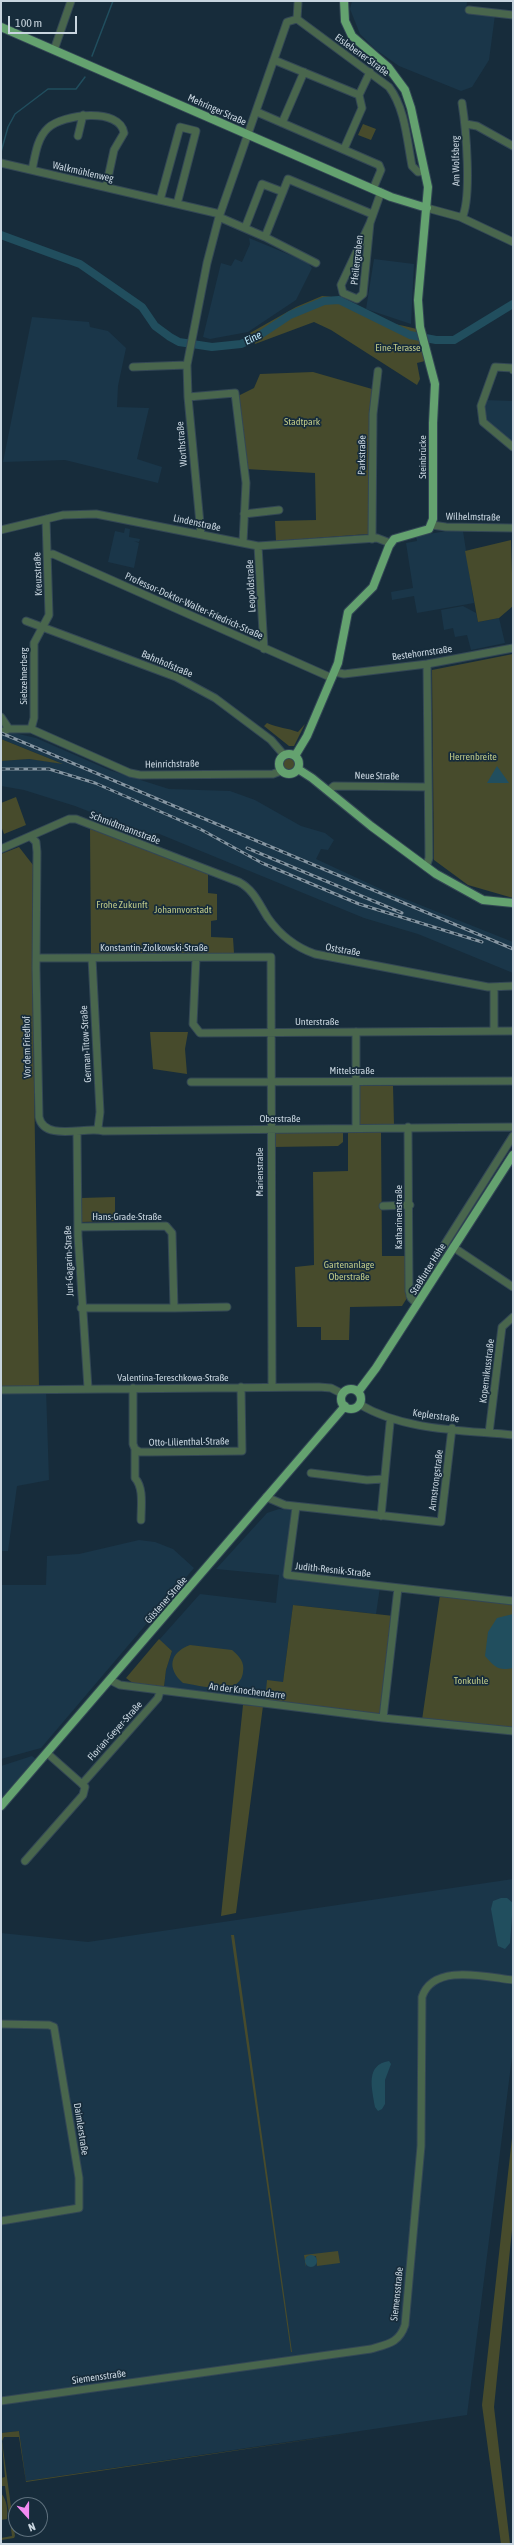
<!DOCTYPE html>
<meta charset="utf-8">
<style>
body{margin:0}
#map{position:relative;width:514px;height:2545px;overflow:hidden;background:#172c3b;font-family:"Asap Condensed",sans-serif}
canvas{display:block}
.frame{position:absolute;inset:0;border:2px solid #c8d5df;pointer-events:none}
.north{position:absolute;left:8px;top:2497px;width:40px;height:40px;box-sizing:border-box;background:#172c3b;border:1px solid #5e707d;border-radius:50%;rotate:159deg;font-size:11px;font-weight:700;line-height:16px;text-align:center;color:#c8d5df}
.north::after{content:'';display:block;margin:auto;width:14px;height:18px;background:#f38af1;clip-path:polygon(50% 0,100% 100%,50% 72%,0 100%)}
.scale{position:absolute;left:8px;top:16px;width:69px;height:18px;box-sizing:border-box;border:2px solid #c8d5df;border-top:0;padding-left:5px;font-size:12px;line-height:14px;white-space:nowrap;color:#c8d5df;-webkit-text-stroke:3px #172c3b;paint-order:stroke}
</style>
<div id="map">
<canvas width="514" height="2545"></canvas>
<div class="frame"></div>
<div class="north">N</div>
<div class="scale">100 m</div>
</div>
<script>
const g = document.querySelector('canvas').getContext('2d');
g.lineJoin = 'round';
function fillPath(path, color) { g.fillStyle = color; g.fill(path, 'evenodd'); }
function stroke(path, color, width, dash) { g.strokeStyle = color; g.lineWidth = width; g.lineCap = dash ? 'butt' : 'round'; g.setLineDash(dash || []); g.stroke(path); }
function drawText(font, color, halo, rows, align = 'center') {
  g.font = font + ' "Asap Condensed",sans-serif'; g.lineWidth = 3.5; g.setLineDash([]); g.textBaseline = 'middle'; g.strokeStyle = halo; g.fillStyle = color; for (const [text, x, y, turn = 0] of rows) {
    g.save(); g.translate(x, y); g.rotate((+turn || 0) * Math.PI / 180); g.textAlign = isNaN(turn) ? turn : align; if (halo) g.strokeText(text, 0, 0); g.fillText(text, 0, 0); g.restore();
  }
}
const built = new Path2D(`
 M352,1H467L466,13L495,15L489,60L472,87L461,91L399,66L375,49L360,34L350,9Z
 M249,238L307,262L312,268L296,300L248,332L210,339L203,337L221,263L231,266L235,259L242,262L250,244Z
 M374,259L414,264L411,324L366,309Z
 M32,317L89,322L90,327L108,331L126,348L118,386L117,407L149,408L137,459L162,467L158,483L65,460L3,462Z
 M485,400L513,401V442L487,421L483,407Z
 M125,528L130,529L129,537L140,539L139,542L134,541L139,543L134,568L108,562L115,531L124,533Z
 M453,530L463,531L474,603L417,613L414,596L392,600L391,592L413,588L406,543L417,541L416,536Z
 M463,606L476,613L478,622L499,618L505,643L471,650L467,635L455,637L453,628L444,630L441,610Z
 M1,730L36,738L109,770L169,789L230,791L255,800L301,826L325,833L334,840L328,850L321,849L316,859L385,891L513,942V973L418,934L364,918L157,833L150,835L75,806L24,790L1,786V761L29,759L61,763L1,739Z
 M46,1389L49,1480L17,1486L8,1551H1V1391Z
 M279,1509L293,1510L285,1576H283L380,1587L376,1614L293,1605L283,1682L265,1701L164,1687L166,1670L172,1651L159,1640L200,1594L276,1603L279,1575L216,1569L267,1513Z
 M139,1540L155,1542L173,1549L194,1568L41,1748L1,1759V1585H46L47,1556L79,1554Z
 M32,1756L37,1760L1,1803V1766Z
 M513,1879V2049L467,2415L26,2481L19,2431L1,2433V1933L88,1942Z`);
const green = new Path2D(`
 M363,124L376,129L371,140L358,135Z
 M322,296C347,297 347,305 368,315C384,322 400,325 417,329L425,361L417,363L420,379L417,385L331,330L314,322L255,344L250,333L296,307Z
 M313,372L372,389L368,534L276,541L275,521L316,520L315,473L246,469L238,396L254,388L260,374Z
 M511,540L513,606L499,618L478,622L465,551Z
 M513,654V898L468,885L434,860L432,670Z
 M267,723C279,728 287,728 298,732L305,724L294,746H289L264,726Z
 M1,739L63,764L29,759L1,761Z
 M282 764a7 7 0 1 1 14 0a7 7 0 1 1-14 0Z
 M16,797L26,825L4,834L1,826V803Z
 M90,828L208,874V893L217,894V920L211,921V937L233,938L234,953L91,957Z
 M19,847L33,865L32,959L39,1388H1V854Z
 M150,1032H188L185,1049L187,1074L153,1069Z
 M357,1085L393,1086L394,1125H359Z
 M343,1131V1142L338,1146L272,1147V1132Z
 M348,1131L381,1132L382,1256H405L407,1298L402,1306L350,1307L349,1340H321V1327H297L295,1267L314,1265L313,1172L348,1171Z
 M115,1197V1221L81,1222V1198Z
 M440,1595L513,1603V1728L422,1720Z
 M293,1605L394,1616L382,1716L265,1701L267,1680L283,1682Z
 M159,1639L172,1651L166,1670L164,1687L134,1684L126,1678Z
 M190,1645L232,1650C239,1656 245,1662 243,1672C240,1698 199,1685 183,1683C167,1669 169,1653 190,1645Z
 M243,1705L263,1706L236,1913L221,1916Z
 M231,1935H234L292,2352H291Z
 M513,2129V2220L494,2407L510,2544H501L482,2405Z
 M338,2251L340,2263L317,2266L316,2256L306,2257V2267L304,2255Z
 M19,2431L26,2481L360,2432L26,2482L19,2437H4L2,2441L15,2536L14,2538L1,2540V2538L12,2536L5,2486H1V2478L5,2477L1,2433Z
 M1,2493C7,2500 8,2510 7,2519L1,2520Z`);
const water = new Path2D(`
 M497,766L509,783H487Z
 M513,1614V1668C498,1671 495,1667 485,1656L488,1632L497,1618Z
 M501,1898H507L513,1903L510,1943L505,1949L498,1946L497,1942L491,1909L493,1901Z
 M389,2061L391,2064L385,2080V2104L382,2109L378,2111L375,2107C372,2088 365,2065 389,2061Z
 M305 2261a6 6 0 1 1 12 0a6 6 0 1 1-12 0Z`);
const stream = new Path2D(`
 M92,56L113,1
 M1,152L8,127L15,114L48,89H76L85,77`);
const river = new Path2D(`
 M1,235L80,264L142,307L155,326L170,337L179,342L212,347L241,344L257,337L290,315L324,301L339,300L410,335L436,340H454L513,304`);
const minor = new Path2D(`
 M469,10L513,15
 M297,19L389,87C405,108 407,140 412,166L418,172L424,171
 M297,19L298,3
 M54,50L71,1
 M274,60L359,95
 M359,95L370,72
 M257,112L379,165L381,170L373,189
 M282,123L304,72
 M466,124L477,126L513,146
 M78,136L83,115
 M344,149L362,108L359,95
 M1,163L220,214
 M32,170C35,156 37,138 48,128C63,114 120,107 124,133L114,150L106,187
 M160,200L180,127L196,131L177,204
 M427,208L460,217L513,242
 M219,217L265,237L316,263
 M462,218C472,197 466,128 462,103
 M370,223L363,294L357,299L343,293L341,285L370,223L381,192
 M245,228L262,184L283,192
 M265,237L288,179L372,214
 M133,367L187,365
 M513,370V368L495,367L481,406L483,422L513,447
 M188,397L235,393L246,483L243,542
 M244,514L279,510
 M432,525L446,527L513,528
 M1,530L63,515L96,514L258,546L377,538L390,543
 M201,534L188,397L187,365L207,263L219,217L287,22L297,19
 M372,539L373,414L378,371
 M258,546L264,649
 M48,555L53,554L332,678
 M26,621L176,677L215,698L271,740L284,755
 M335,672L344,674L427,664L513,648
 M1,717L9,729
 M31,729L34,718V643L49,615L46,519
 M1,732L9,729H31L130,773L140,775L273,774L281,771
 M328,791L334,786L428,787
 M31,837L36,842L37,852L36,968L39,1117C44,1142 87,1126 103,1131L513,1127
 M1,849L69,819H76L239,882C254,890 259,904 268,918C280,935 295,947 315,954L488,987L513,986
 M426,867L429,858L427,664
 M37,958L271,957L272,1387
 M92,958L100,1112L98,1128
 M196,958L193,1024L200,1033L513,1031
 M494,987V1031
 M191,1082L513,1081
 M408,1127L409,1291L411,1298L417,1304
 M356,1128V1032
 M77,1133L78,1236L88,1388
 M383,1206L410,1205
 M78,1227L166,1226L172,1233L174,1308H81
 M453,1247L513,1287
 M410,1296L414,1293L513,1136
 M174,1308L227,1307
 M133,1388V1444L135,1449L140,1452H150L242,1451L241,1387
 M1,1390L319,1387L331,1388L343,1394
 M359,1404C404,1431 463,1430 513,1435
 M489,1433L502,1327L513,1317
 M135,1449V1478C144,1488 141,1506 141,1520
 M311,1473L367,1480L384,1479
 M266,1497L285,1505L441,1522L452,1428
 M296,1507L287,1575L513,1601
 M381,1516L390,1423
 M110,1680L120,1685L383,1718L513,1731
 M383,1718L398,1588
 M47,1753L82,1784
 M25,1861L83,1795L85,1787L82,1784L158,1698L160,1691
 M1,2024L49,2025L54,2027L79,2178V2208L1,2221
 M1,2401L371,2349C388,2344 399,2343 405,2325L421,2146L422,1997C433,1963 486,1977 513,1980`);
const major = new Path2D(`
 M1,27L391,197L427,208
 M279 764a10 10 0 1 1 20 0a10 10 0 1 1-20 0Z
 M295,756L307,736L338,663L348,612L373,587L389,546L394,539L429,529L433,519V423L435,384L420,327L418,300L428,187L411,108L405,90L388,67L352,36L345,21L344,1
 M298,769L312,778L371,826L436,874L483,900L513,903
 M341 1399a10 10 0 1 1 20 0a10 10 0 1 1-20 0Z
 M358,1392L376,1368L513,1155
 M1,1806L345,1406`);
const rail = new Path2D(`
 M1,733L513,949
 M1,769H49L95,783L200,829L262,863L359,904L482,942
 M247,848L402,913`);
const streetNames = [
 ["Eislebener Straße",362,55,36],
 ["Mehringer Straße",217,110,24],
 ["Am Wolfsberg",456,161,-91],
 ["Walkmühlenweg",83,172,13],
 ["Pfeilergraben",357,260,-84],
 ["Worthstraße",182,444,-95],
 ["Parkstraße",362,455,-89],
 ["Steinbrücke",423,457,-90],
 ["Wilhelmstraße",473,517,1],
 ["Lindenstraße",197,523,12],
 ["Kreuzstraße",38,574,-92],
 ["Leopoldstraße",251,586,-93],
 ["Professor-Doktor-Walter-Friedrich-Straße",194,606,24],
 ["Bestehornstraße",422,653,-8],
 ["Bahnhofstraße",167,664,23],
 ["Siebzehnerberg",24,676,-90],
 ["Heinrichstraße",172,764,-1],
 ["Neue Straße",377,776,1],
 ["Schmidtmannstraße",125,828,21],
 ["Konstantin-Ziolkowski-Straße",154,948],
 ["Oststraße",343,950,10],
 ["Unterstraße",317,1022],
 ["German-Titow-Straße",86,1044,-93],
 ["Vor dem Friedhof",27,1047,-91],
 ["Mittelstraße",352,1071],
 ["Oberstraße",280,1119],
 ["Marienstraße",260,1172,-90],
 ["Hans-Grade-Straße",127,1217],
 ["Katharinenstraße",399,1217,-90],
 ["Juri-Gagarin-Straße",69,1261,-92],
 ["Staßfurter Höhe",428,1269,-58],
 ["Kopernikusstraße",487,1371,-83],
 ["Valentina-Tereschkowa-Straße",173,1378],
 ["Keplerstraße",436,1416,8],
 ["Otto-Lilienthal-Straße",189,1442,-1],
 ["Armstrongstraße",436,1480,-83],
 ["Judith-Resnik-Straße",333,1570,6],
 ["Güstener Straße",166,1600,-49],
 ["An der Knochendarre",247,1691,7],
 ["Florian-Geyer-Straße",115,1731,-48],
 ["Daimlerstraße",81,2129,81],
 ["Siemensstraße",397,2294,-84],
 ["Siemensstraße",99,2377,-8]
];
const parkNames = [
 ["Eine-Terasse",398,348],
 ["Stadtpark",302,422],
 ["Herrenbreite",473,757],
 ["Frohe Zukunft",122,905],
 ["Johannvorstadt",183,910],
 ["Gartenanlage",349,1265],
 ["Oberstraße",349,1277],
 ["Tonkuhle",471,1681]
];
const waterNames = [
 ["Eine",253,338,-27]
];
fillPath(built, '#1a3649');
fillPath(green, '#474b2c');
fillPath(water, '#214e5e');
stroke(stream, '#214e5e', 1.5);
stroke(river, '#214e5e', 8);
stroke(minor, '#334755', 9);
stroke(major, '#334755', 10);
stroke(minor, '#49664d', 7);
stroke(major, '#64a26f', 8);
stroke(rail, '#8696a2', 3);
stroke(rail, '#172c3b', 1.5, [4.5]);
drawText('10px', '#c8d5df', '#172c3b', streetNames);
drawText('10px', '#bdc786', '#172c3b', parkNames);
drawText('italic 11px', '#beeafc', '#172c3b', waterNames);
</script>
